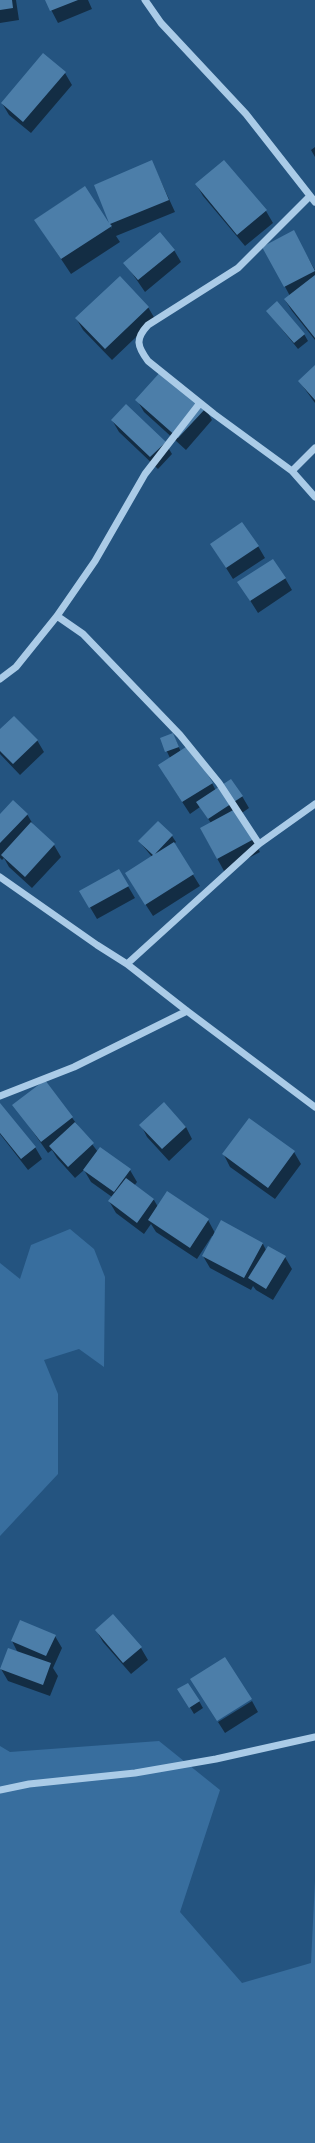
<!DOCTYPE html>
<style>
body{margin:0}
canvas{display:block;background:#245480}
</style>
<canvas width="315" height="2143"></canvas>
<script>
const g = document.querySelector('canvas').getContext('2d');
g.lineJoin = 'round';
function fillPath(path, color) { g.fillStyle = color; g.fill(path, 'evenodd'); }
function stroke(path, color, width, dash) { g.strokeStyle = color; g.lineWidth = width; g.lineCap = dash ? 'butt' : 'round'; g.setLineDash(dash || []); g.stroke(path); }
const green = new Path2D(`
 M70,1229L94,1249L105,1277L104,1367L79,1349L44,1360L58,1394V1474L0,1536V1263L20,1279L31,1245Z
 M159,1741L220,1790L180,1912L242,1983L311,1963L315,1881V2143H0V1746L10,1752Z`);
const shadow = new Path2D(`
 M0,0H16L19,20L0,23Z
 M46,0H88L92,9L58,23Z
 M65,73L72,85L31,133L9,115L2,103Z
 M315,147V157L311,150Z
 M152,162L175,212L116,236L120,242L71,274L35,220L84,187L112,229L95,185Z
 M196,184L266,211L273,223L245,246L203,196Z
 M300,244L315,270V340L292,311L285,300L290,296L264,248Z
 M174,250L181,262L145,292L125,263Z
 M148,307L155,319L112,360L83,330L76,318Z
 M267,311L304,334L308,341L298,349Z
 M315,367V403L299,381Z
 M137,400L205,408L212,420L186,450L144,412Z
 M112,420L165,442L172,454L158,469L119,432Z
 M211,544L258,546L265,558L233,579Z
 M285,578L292,590L258,613L246,594Z
 M0,731L37,740L44,752L20,775L0,754Z
 M173,734L181,752L212,783L216,791L242,796L249,808L239,815L260,852L224,871L201,829L211,823L200,807L190,814L166,777L170,758L161,739Z
 M27,814L34,826L54,845L61,857L32,888L9,867L4,858L2,860L0,858V815Z
 M158,822L172,836L176,842L174,844L200,886L153,916L133,885L152,857L139,841Z
 M119,871L135,898L97,919L81,892Z
 M45,1082L98,1152L130,1170L137,1182L134,1186L154,1200L158,1207L208,1220L215,1233L222,1222L263,1244L266,1250L285,1257L292,1269L273,1300L256,1290L253,1286L251,1290L210,1268L203,1256L214,1236H212L197,1259L156,1232L151,1224L144,1234L116,1213L109,1201L112,1197L91,1182L84,1170L75,1178L57,1158L52,1150L48,1153L14,1105Z
 M164,1104L186,1127L192,1139L169,1161L147,1137L141,1125Z
 M0,1105L35,1147L42,1159L28,1170L0,1134Z
 M294,1152L301,1164L275,1199L230,1167L224,1155Z
 M20,1621L55,1636L62,1648L53,1668L58,1676L50,1696L8,1681L1,1669L18,1653L12,1641Z
 M96,1630L141,1648L148,1660L131,1674L103,1642Z
 M179,1689L199,1701L203,1708L194,1714Z
 M252,1701L258,1712L225,1733L218,1722Z`);
const building = new Path2D(`
 M0,0H12L13,8L0,10Z
 M45,0H78L50,11Z
 M43,53L66,72L23,122L1,103Z
 M152,160L169,200L110,224L112,226L61,259L34,220L85,186L109,223L94,185Z
 M224,160L267,210L237,235L195,184Z
 M294,230L315,271L284,287L262,247Z
 M160,232L175,250L138,280L123,263Z
 M315,275V338L284,299Z
 M120,276L149,307L105,349L75,318Z
 M277,301L305,334L294,343L266,311Z
 M315,365V400L298,381Z
 M163,369L206,408L178,438L135,400Z
 M126,404L166,442L150,457L111,420Z
 M242,522L259,546L226,568L210,544Z
 M273,559L286,578L250,601L237,582Z
 M14,716L38,740L13,764L0,751V729Z
 M173,733L179,747L165,752L160,738Z
 M189,745L213,783L182,802L158,765Z
 M231,779L243,796L208,819L196,802Z
 M13,800L28,814L0,843V814Z
 M237,808L254,839L217,859L200,828Z
 M158,821L173,835L155,854L174,842L194,874L145,905L125,873L153,855L138,841Z
 M31,822L55,844L25,877L1,855Z
 M119,869L129,886L89,908L79,891Z
 M45,1080L73,1117L41,1142L12,1105Z
 M164,1102L186,1127L162,1149L139,1125Z
 M0,1103L36,1147L21,1159L0,1133Z
 M249,1118L295,1151L268,1188L222,1154Z
 M75,1122L94,1143L68,1167L49,1146Z
 M100,1147L131,1169L114,1192L83,1170Z
 M126,1178L154,1199L137,1223L108,1201Z
 M167,1191L209,1219L190,1248L148,1220Z
 M221,1220L263,1243L244,1278L202,1256Z
 M268,1246L286,1256L266,1289L248,1278Z
 M113,1614L142,1647L123,1663L95,1630Z
 M20,1620L56,1635L46,1656L11,1641Z
 M8,1648L51,1663L43,1685L0,1669Z
 M225,1657L252,1699L217,1721L190,1679Z
 M188,1683L200,1701L189,1708L177,1689Z`);
const minor = new Path2D(`
 M145,0L161,23L246,114L315,202
 M310,196L238,268L148,325C135,339 137,346 148,361L214,414L292,471L315,497
 M292,471L315,448
 M57,616L83,634L180,735L219,783L259,844
 M0,679L16,667L57,616L95,561L145,474L200,403
 M0,877L97,945L127,964L187,1011L315,1107
 M127,964L259,844L315,804
 M0,1096L74,1067L187,1011
 M0,1790L29,1784L135,1773L216,1759L315,1737`);
fillPath(green, '#386e9e');
fillPath(shadow, '#0007');
fillPath(building, '#4c7ea9');
stroke(minor, '#aacbe7', 7);
</script>
